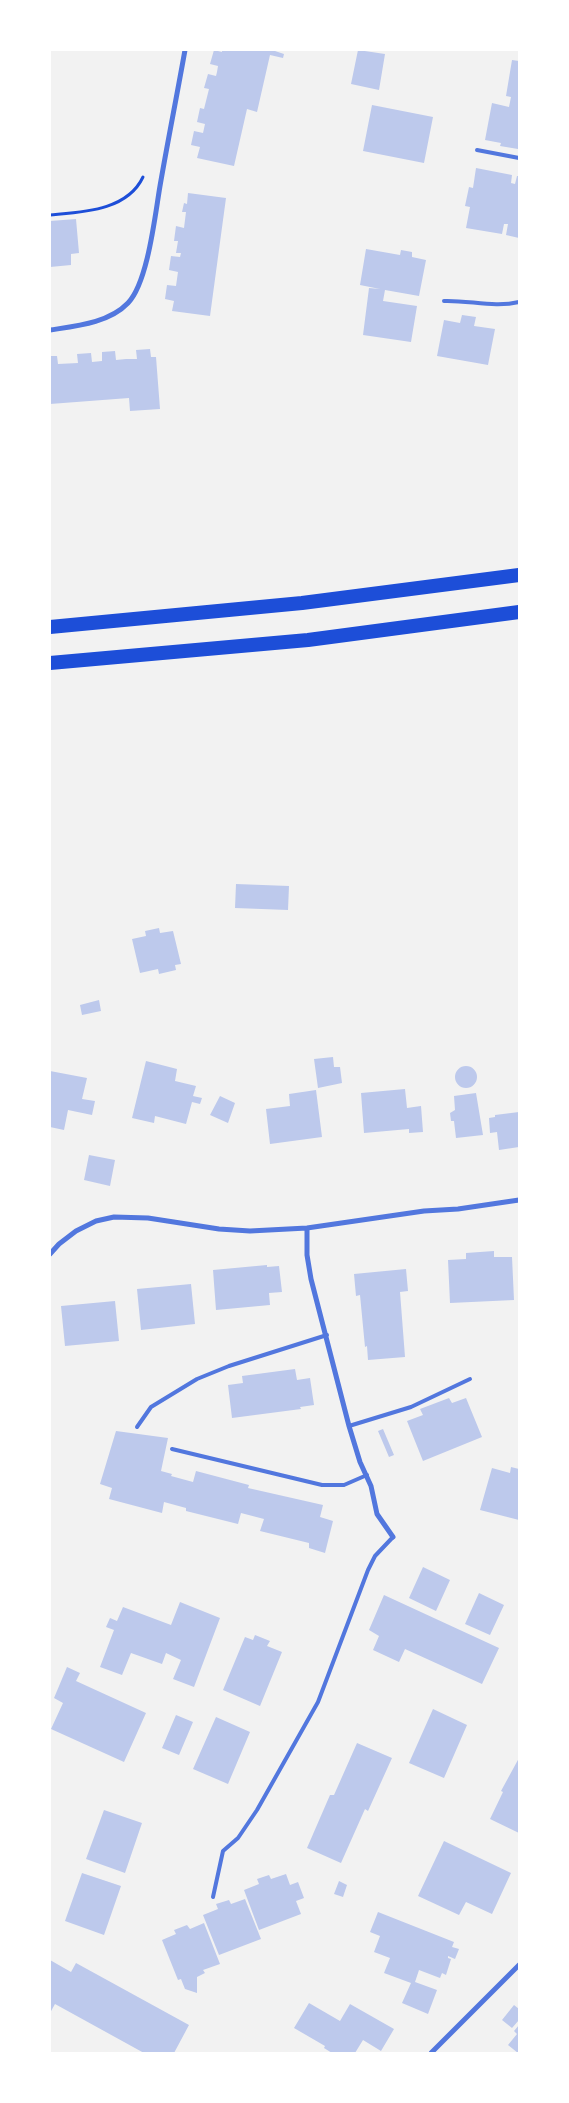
<!DOCTYPE html>
<style>
body{margin:0}
#map{position:relative;width:569px;height:2103px;overflow:hidden;background:#f2f2f2;font-family:Cabin,sans-serif}
canvas{display:block}
.frame{position:absolute;inset:0;border:51px solid #fff;pointer-events:none}
</style>
<div id="map">
<canvas width="569" height="2103"></canvas>
<div class="frame"></div>
</div>
<script>
const g = document.querySelector('canvas').getContext('2d');
g.lineJoin = 'round';
function fillPath(path, color) { g.fillStyle = color; g.fill(path, 'evenodd'); }
function stroke(path, color, width, dash) { g.strokeStyle = color; g.lineWidth = width; g.lineCap = dash ? 'butt' : 'round'; g.setLineDash(dash || []); g.stroke(path); }
const building = new Path2D(`
 M214,50L222,52V50H272L284,54L283,58L270,55L257,112L247,109L234,166L197,158L200,147L191,145L194,131L203,133L205,124L197,122L200,108L204,109L209,89L204,88L208,74L216,76L217,72L218,66L210,64Z
 M358,50L385,54L379,90L351,84Z
 M512,60L519,61L518,149L500,146L501,143L485,140L492,103L509,107L511,97L506,96Z
 M372,105L433,117L424,163L363,151Z
 M476,168L512,175L511,183L515,184L517,176H519V238L506,235L508,224H504L502,234L466,228L470,207L465,206L469,187L473,188Z
 M188,193L226,198L210,316L172,311L174,301L165,299L167,285L176,286L178,272L169,270L171,256L180,257L181,253H176L178,241H174L176,226L184,228L186,212H182L184,203L187,204Z
 M76,219L79,253L71,254V265L50,267V221Z
 M366,249L400,255L401,250L412,252V257L426,260L419,296L385,290L383,301L417,306L411,342L363,335L369,288L380,289L360,285Z
 M462,315L476,317L474,326L495,329L488,365L437,356L444,320L460,323Z
 M150,349L151,357H156L160,409L130,411L129,398L50,404V356H57L58,364L78,363L77,354L91,353L92,362L102,361V352L115,351L116,360L126,359H137L136,350Z
 M236,884L289,886L288,910L235,908Z
 M159,928L160,933L173,931L181,964L175,965L176,970L159,974L158,969L140,973L132,939L146,936L145,931Z
 M99,1000L101,1011L82,1015L80,1005Z
 M333,1057L334,1067H340L342,1083L318,1088L314,1059Z
 M146,1061L177,1069L175,1081L196,1086L193,1096L202,1098L200,1104L192,1102L186,1124L155,1116L154,1123L132,1118Z
 M455 1077a11 11 0 1 1 22 0a11 11 0 1 1-22 0Z
 M50,1071L87,1078L82,1099L95,1101L92,1115L68,1110L64,1130L50,1127Z
 M405,1089L407,1108L421,1106L423,1132L409,1133V1129L364,1133L361,1093Z
 M316,1090L322,1137L270,1144L266,1109L290,1106L289,1094Z
 M476,1093L483,1135L456,1138L454,1121H451L450,1113L455,1110L454,1096Z
 M220,1096L235,1103L228,1123L210,1115Z
 M519,1112V1147L499,1150L497,1132L490,1133L489,1118L495,1117V1115Z
 M89,1155L115,1160L110,1186L84,1180Z
 M494,1251V1257H512L514,1300L450,1303L448,1260L466,1259V1253Z
 M267,1265V1267L279,1266L282,1292L269,1293L270,1305L216,1310L213,1270Z
 M406,1269L408,1291L400,1292L405,1357L368,1360L367,1346L365,1347L360,1295L356,1296L354,1274Z
 M191,1284L195,1324L141,1330L137,1289Z
 M115,1301L119,1341L65,1346L61,1306Z
 M295,1369L297,1380L310,1378L314,1405L300,1407L301,1409L232,1418L228,1385L243,1383L242,1376Z
 M449,1398L452,1403L466,1398L482,1437L423,1461L407,1421L423,1415L420,1409Z
 M383,1429L394,1455L389,1457L378,1431Z
 M116,1431L168,1438L161,1471L172,1474L171,1476L193,1482L196,1471L249,1485L248,1488L323,1505L320,1517L333,1521L325,1553L309,1548V1543L260,1531L264,1519L241,1513L238,1524L186,1511V1508L164,1502L162,1513L109,1499L112,1488L100,1484Z
 M511,1467L519,1469V1520L480,1510L492,1468L510,1473Z
 M423,1567L450,1580L436,1611L409,1598Z
 M479,1593L504,1605L490,1635L465,1624Z
 M384,1595L499,1648L482,1684L405,1649L399,1662L373,1650L379,1636L369,1630Z
 M180,1602L220,1618L194,1687L173,1679L181,1660L166,1653L162,1664L131,1653L122,1675L100,1667L114,1630L106,1627L110,1618L117,1621L123,1607L171,1625Z
 M255,1635L270,1641L267,1646L282,1652L260,1706L223,1690L245,1637L253,1640Z
 M67,1667L80,1673L76,1681L146,1713L124,1762L51,1729L63,1703L54,1698Z
 M433,1709L467,1725L444,1778L409,1763Z
 M176,1715L193,1722L179,1755L162,1748Z
 M216,1717L250,1732L228,1784L193,1769Z
 M357,1743L392,1758L368,1811L365,1809L341,1863L307,1848L330,1795H334Z
 M519,1758V1833L490,1819L503,1792L501,1791Z
 M104,1810L142,1823L125,1873L86,1859Z
 M444,1841L511,1873L492,1914L466,1902L459,1915L418,1896Z
 M82,1873L121,1886L104,1935L65,1921Z
 M286,1874L290,1885L298,1882L304,1898L296,1901L301,1914L259,1930L244,1890L259,1884L257,1879L269,1875L271,1879Z
 M339,1881L347,1885L343,1897L334,1894Z
 M245,1899L261,1939L219,1955L203,1915L218,1909L216,1904L229,1900L231,1904Z
 M378,1912L454,1942L452,1947L459,1949L455,1959L448,1956V1958L451,1959L446,1975L442,1973L440,1978L419,1970L415,1982L437,1990L428,2014L402,2003L411,1983L384,1973L390,1958L374,1952L380,1936L370,1932Z
 M204,1923L220,1964L203,1970L205,1973L197,1977V1993L185,1989L181,1979L178,1980L162,1940L176,1934L174,1930L187,1925L190,1929Z
 M50,1960L71,1972L76,1963L189,2025L174,2053H144L55,2004L50,2013Z
 M309,2003L340,2021L350,2004L394,2029L381,2051L363,2040L355,2053H332L324,2048L325,2046L294,2028Z
 M514,2005L519,2009V2020L512,2028L502,2020Z
 M519,2025V2053H518L508,2045L517,2034L514,2031Z`);
const path = new Path2D(`
 M50,215C82,212 127,211 143,177`);
const service = new Path2D(`
 M477,150L519,158
 M444,301C469,300 494,308 519,302
 M349,1426L411,1407L470,1379
 M137,1427L151,1407L197,1379L229,1366L327,1335
 M172,1449L322,1485H344L367,1475
 M213,1897L223,1851L238,1838L257,1810L318,1702L368,1570L375,1556L393,1537`);
const minor = new Path2D(`
 M50,330C76,326 109,323 128,303C148,282 155,215 160,186C168,140 177,95 185,50
 M307,1228V1255L311,1279L349,1426L360,1462L371,1486L377,1514L393,1537
 M50,1254L59,1244L76,1231L96,1221L114,1217L148,1218L219,1229L250,1231L307,1228L424,1211L458,1209L519,1200
 M431,2053L519,1965`);
const trunk = new Path2D(`
 M50,627L302,603L519,575
 M50,663L308,640L519,612`);
fillPath(building, '#bdc9ec');
stroke(path, '#1d4ed8', 3);
stroke(service, '#5277de', 4);
stroke(minor, '#5277de', 5);
stroke(trunk, '#1d4ed8', 14);
</script>
